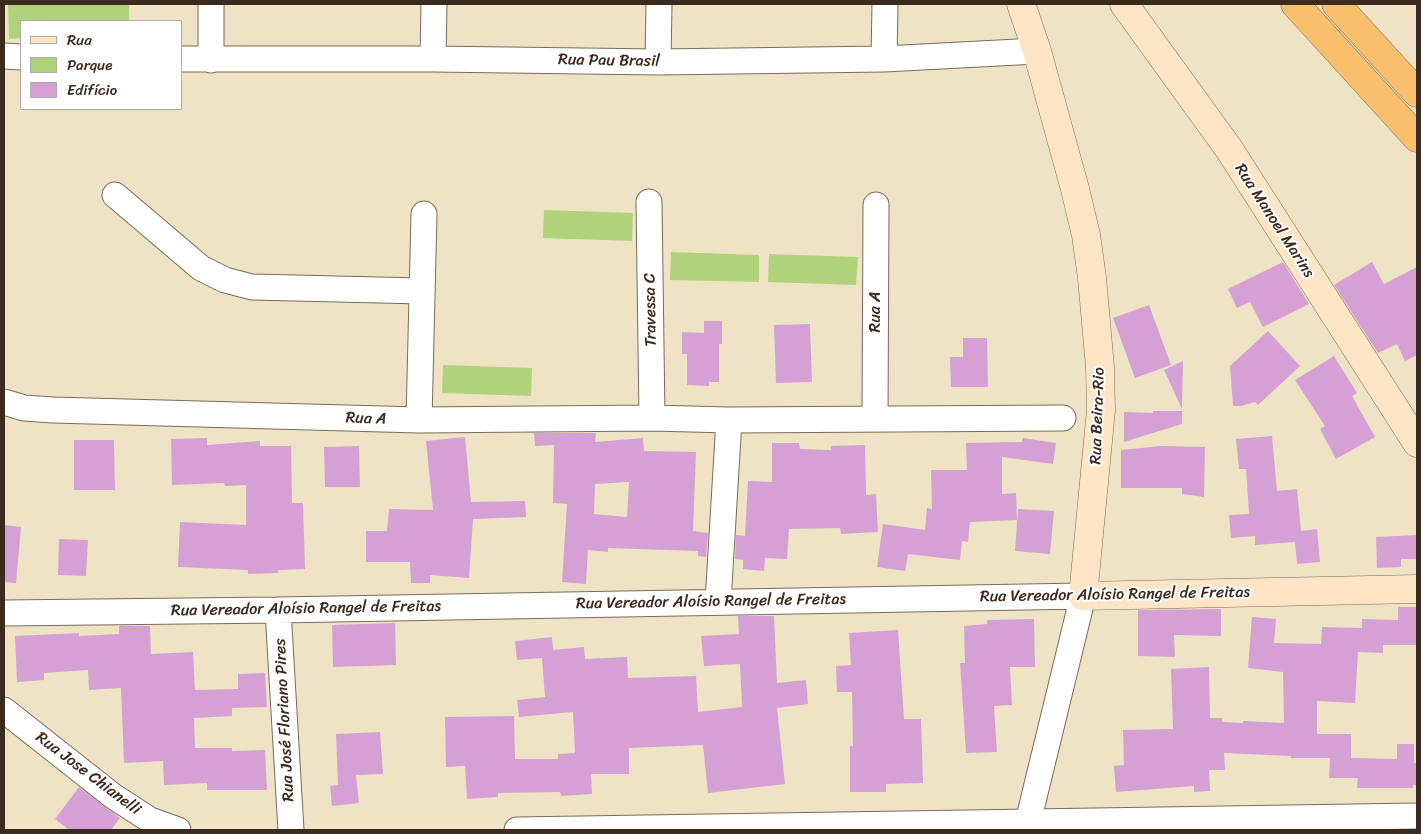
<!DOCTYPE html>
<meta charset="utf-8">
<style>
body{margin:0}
#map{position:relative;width:1421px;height:834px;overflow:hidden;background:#efe3c5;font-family:Sriracha,sans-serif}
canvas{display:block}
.frame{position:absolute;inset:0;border:5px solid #3b2a1e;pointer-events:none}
.legend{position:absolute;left:20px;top:20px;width:162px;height:90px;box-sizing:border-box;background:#fff;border:1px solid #b1aaa5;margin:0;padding:6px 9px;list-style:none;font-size:15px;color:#3b2a1e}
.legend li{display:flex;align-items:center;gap:10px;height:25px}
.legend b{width:25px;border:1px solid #b1aaa5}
</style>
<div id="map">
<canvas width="1421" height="834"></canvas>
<div class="frame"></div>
<ul class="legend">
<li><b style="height:6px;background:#fde5c5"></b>Rua</li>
<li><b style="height:14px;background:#b0d27a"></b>Parque</li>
<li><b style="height:14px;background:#d5a1d5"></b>Edifício</li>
</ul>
</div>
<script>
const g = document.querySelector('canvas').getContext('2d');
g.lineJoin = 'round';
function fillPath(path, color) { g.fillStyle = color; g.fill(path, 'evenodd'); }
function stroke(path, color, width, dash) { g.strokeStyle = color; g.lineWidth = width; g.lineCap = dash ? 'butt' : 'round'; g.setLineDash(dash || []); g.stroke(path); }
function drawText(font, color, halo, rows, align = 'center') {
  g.font = font + ' Sriracha,sans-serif'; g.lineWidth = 4; g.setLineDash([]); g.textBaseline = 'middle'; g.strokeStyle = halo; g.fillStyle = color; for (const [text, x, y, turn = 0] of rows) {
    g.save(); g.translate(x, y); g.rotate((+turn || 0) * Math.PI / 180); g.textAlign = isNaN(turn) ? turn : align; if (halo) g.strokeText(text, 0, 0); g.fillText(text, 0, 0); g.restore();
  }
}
const green = new Path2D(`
 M8,4H129V21H21V38L9,39Z
 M544,210L633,213L632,241L543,238Z
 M671,252L759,255V282L670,280Z
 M769,254L858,257L856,285L768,282Z
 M443,365L532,368L531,396L442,393Z`);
const building = new Path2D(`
 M1283,262L1309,304L1263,327L1250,302L1237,308L1228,289Z
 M1372,262L1384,284L1417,267V355L1405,361L1397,344L1378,353L1334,285Z
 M1149,305L1171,365L1135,378L1113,318Z
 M704,321H722V344H719V382H709V386L687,385V354H682V332L704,333Z
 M810,324L812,382L776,383L774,325Z
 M1268,331L1300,366L1258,405L1255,402L1241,406H1233L1230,366Z
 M963,338H987L988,387H951L950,357H963Z
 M1334,356L1357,393L1352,396L1375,437L1336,459L1320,429L1325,426L1295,380Z
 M1183,361L1182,409L1164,370Z
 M1153,411H1182V424L1124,442V412L1153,413Z
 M534,433H596L595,442L643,438L644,451L696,452L693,531L708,533L706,557L698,556V551L608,548V552L588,550L586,584L562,582L567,504L553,503L554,445L535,446ZM629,482L627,517L594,514L595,484Z
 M1272,436L1277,491L1297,489L1301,531L1317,529L1320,562L1297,564L1295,542L1255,545V536L1231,538L1229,515L1249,514L1246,469H1239L1236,439Z
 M465,437L471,502L525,501L526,517L473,519L469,578L430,575V583H411L410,562H366V531H387L389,509L433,510L426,441Z
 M207,438V445L260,441V446H291L292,503H303L305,569L278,570V573L248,574V570L178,567L180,522L246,525V485L225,486L224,483L172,485L171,439Z
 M1023,438L1056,443L1053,464L1002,457V494L1016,493L1017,520L970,522L968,542L962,541L960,560L908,554L905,571L877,567L883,524L925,530L927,508L932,509L931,470H967L966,443L1022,442Z
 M74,440H114L115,490H74Z
 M772,443H799L800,449L831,450V446L865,445L866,495L876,494L878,532L841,534L840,528L789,529L787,559L765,558L764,571L743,569V560L735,559L736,535L745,536L748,481L772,482Z
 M359,446L360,487H325L324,447Z
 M1161,446L1205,447L1204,497L1182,494V488H1121V450Z
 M1018,509L1054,511L1050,554L1015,551Z
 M4,525L21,527L16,583L4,582Z
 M1417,535V559H1401V567L1377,568L1376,537Z
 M59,539L88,540L86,576L58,575Z
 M1398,607H1417V645H1383V653L1358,652L1355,703L1317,701V734H1351V758L1397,759V744H1414V763H1417V785H1413V788H1357L1358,778H1329L1330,758H1291V756L1224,753L1225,770H1209L1210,791L1194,792V786L1116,792L1114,766L1124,765L1123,730L1173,729L1171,669L1209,667L1210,718H1222V722L1243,723V721L1284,723L1283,672L1248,668L1252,617L1276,619L1274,643L1321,644L1322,627L1362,628V619L1398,620Z
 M1221,609V636L1174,635L1175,657L1138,656V610Z
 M738,616H774L777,683L806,680L808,704L777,708L785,784L708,793L703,745L629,748V774H591L592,794L561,796L560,792L498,793V797L467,799L465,766L446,767L445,717L514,716L515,759H558V754L575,753L573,712L519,717L517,700L545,697L542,658L517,660L515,641L552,637L553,650L584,647L585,659L627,657L628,678L696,676L698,712L742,707L740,664L704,666L701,636L739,634Z
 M1034,619L1035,667H1010L1012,705L994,706L997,752L966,753L960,663H965L964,626L987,624V620Z
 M395,623L396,665L333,667L332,625Z
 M119,626H150L151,654L193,652L195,690L238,689V674L265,673L267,707L232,708V716L194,718L195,748H232V751L265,750L267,790H207V783L164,785L163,761L124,763L121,688L89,690L88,670L44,673V680L17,682L15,636L79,633V636L119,634Z
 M898,630L904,719H921L923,783L886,784V792H850V746H853L852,692H837L836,666L851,665L849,633Z
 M380,732L383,774L356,775L359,803L332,806L330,786L338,785L336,734Z
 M79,787L120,818L111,830H69L55,819Z`);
const minor = new Path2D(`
 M4,56L21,57
 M181,59H433L658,62L884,59L1037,51
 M433,59L434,4
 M884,59L885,4
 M211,60V4
 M658,62L659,4
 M115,195L201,268L225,280L252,287L422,291
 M649,202L652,418
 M4,402L24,408L53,410L419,420L652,418L729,420L1063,418
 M875,419L876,205
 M419,420L424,214
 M718,602L729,420
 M278,610L291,830
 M4,613L278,610L1083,596L1026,830
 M4,710L113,796L150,820L178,830
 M517,830L1417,816`);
const secondary = new Path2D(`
 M1021,4L1037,51L1075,189L1086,235L1092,278L1100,367L1101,410L1083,596L1417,589
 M1124,4L1229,149L1417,443`);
const trunk = new Path2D(`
 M1295,4L1417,138
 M1336,4L1417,93`);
const streetNames = [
 ["Rua Pau Brasil",609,61,1],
 ["Rua Manoel Marins",1274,221,57],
 ["Travessa C",651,310,-91],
 ["Rua A",876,312,-90],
 ["Rua Beira-Rio",1098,416,-88],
 ["Rua A",366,419,2],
 ["Rua Vereador Aloísio Rangel de Freitas",1115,595,-1],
 ["Rua Vereador Aloísio Rangel de Freitas",711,602,-1],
 ["Rua Vereador Aloísio Rangel de Freitas",306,609,-1],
 ["Rua José Floriano Pires",285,720,-93],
 ["Rua Jose Chianelli",88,774,37]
];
fillPath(green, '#b0d27a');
fillPath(building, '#d5a1d5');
stroke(minor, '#7a6b58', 27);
stroke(secondary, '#7a6b58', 29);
stroke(trunk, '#7a6b58', 29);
stroke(minor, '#fff', 25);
stroke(secondary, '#fde5c5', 28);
stroke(trunk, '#f9bf6d', 28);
drawText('16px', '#3b2a1e', '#fff', streetNames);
</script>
